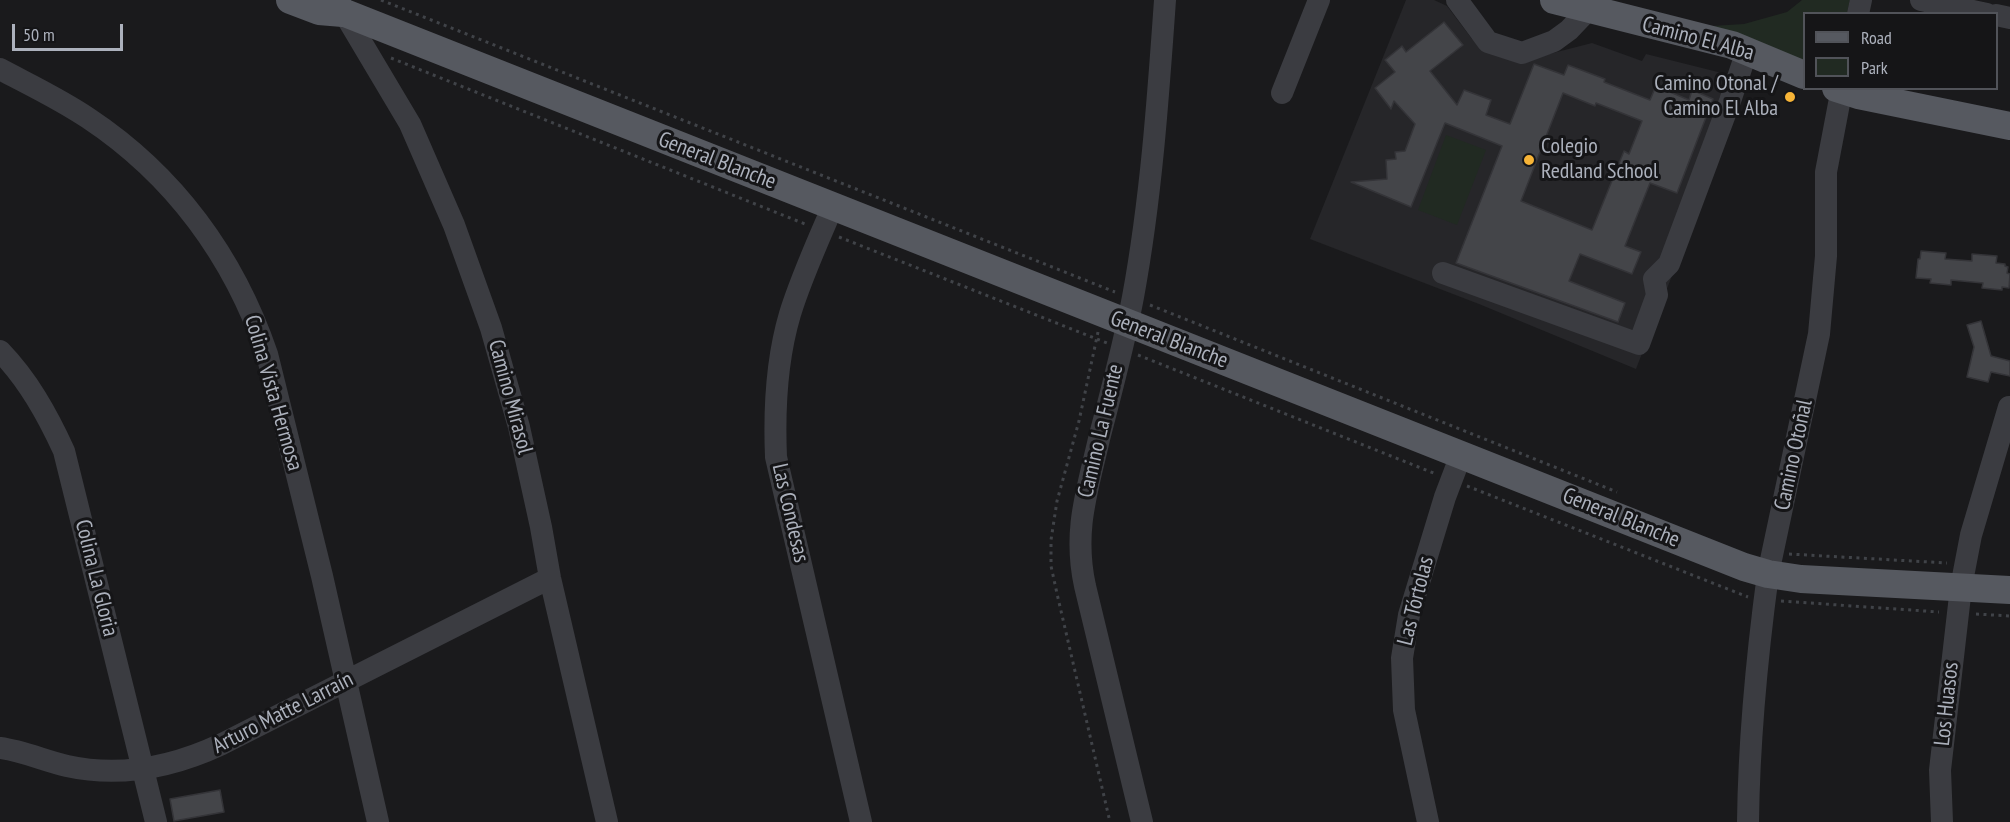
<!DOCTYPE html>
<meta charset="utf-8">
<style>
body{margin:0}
#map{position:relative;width:2010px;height:822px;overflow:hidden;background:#1a1a1c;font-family:"PT Sans Narrow",sans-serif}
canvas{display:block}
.legend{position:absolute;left:1803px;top:12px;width:195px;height:78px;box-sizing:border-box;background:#151517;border:2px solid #515359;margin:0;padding:8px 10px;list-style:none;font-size:18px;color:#acb1bc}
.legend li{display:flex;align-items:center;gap:12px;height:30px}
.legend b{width:30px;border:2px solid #515359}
.scale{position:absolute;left:12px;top:24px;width:111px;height:27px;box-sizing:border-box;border:3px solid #acb1bc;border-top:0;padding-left:8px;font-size:18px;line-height:21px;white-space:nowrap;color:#acb1bc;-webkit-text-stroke:4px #151517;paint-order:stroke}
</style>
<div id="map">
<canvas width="2010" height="822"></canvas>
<ul class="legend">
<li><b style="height:8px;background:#565960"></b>Road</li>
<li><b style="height:16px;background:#212a22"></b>Park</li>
</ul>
<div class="scale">50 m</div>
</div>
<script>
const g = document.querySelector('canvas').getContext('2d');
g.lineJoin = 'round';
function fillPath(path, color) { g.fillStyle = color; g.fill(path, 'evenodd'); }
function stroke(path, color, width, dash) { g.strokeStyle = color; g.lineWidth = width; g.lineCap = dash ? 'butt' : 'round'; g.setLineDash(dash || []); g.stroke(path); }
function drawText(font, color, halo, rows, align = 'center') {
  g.font = font + ' "PT Sans Narrow",sans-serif'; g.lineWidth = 6; g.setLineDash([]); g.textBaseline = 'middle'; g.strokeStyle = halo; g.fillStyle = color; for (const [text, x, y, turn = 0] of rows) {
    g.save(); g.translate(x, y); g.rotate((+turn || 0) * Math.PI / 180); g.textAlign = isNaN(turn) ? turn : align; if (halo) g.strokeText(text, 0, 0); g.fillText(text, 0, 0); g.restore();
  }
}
const built = new Path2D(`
 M1406,0H1434L1447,6L1472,39L1518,62L1592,43L1642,61L1646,54L1726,74L1747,81L1636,369L1479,304L1310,239Z`);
const green = new Path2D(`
 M1802,0H1850L1847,13L1804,14V67L1679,28L1744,24L1787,12Z
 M1446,135L1486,150L1457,225L1418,210Z`);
const building = new Path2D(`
 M1444,22L1463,45L1430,71L1457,105L1464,90L1491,100L1486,115L1510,124L1534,64L1564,75L1568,65L1605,79L1604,82L1650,100L1656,86L1689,100L1692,90L1713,99L1677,193L1650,183L1625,246L1641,252L1632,274L1580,254L1569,281L1625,303L1618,322L1456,263L1502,146L1445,123L1411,207L1351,182L1387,179L1386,160L1396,159L1395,152L1405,151L1415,124L1394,101L1391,109L1375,88L1395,72L1385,60L1402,46L1406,52ZM1563,93L1595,106L1596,103L1642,121L1629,154L1624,151L1592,230L1521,201Z
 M1921,251L1946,253L1945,259L1972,261V254L1997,256L1996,263L2005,264V266L2008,267L2007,273L2010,274L2009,288L2002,287V290L1982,288L1983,283L1951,280V285L1930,283L1931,279L1916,278L1918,259H1920Z
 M1981,321L1991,356L2010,361V376L1991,372L1988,382L1967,377L1974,347L1967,325Z
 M220,790L224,812L174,821L170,799Z`);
const path = new Path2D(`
 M381,0L1115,292
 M391,58L805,224
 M839,237L1107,343
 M1150,305L1617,492
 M1098,332L1079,421L1057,501L1051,540V566L1058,598L1110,822
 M1138,355L1436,474
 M1467,486L1748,597
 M1789,554L1947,563
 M1781,601L1939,612
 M1976,614L2010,616`);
const minor = new Path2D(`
 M1457,0L1488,42L1522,53L1554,41L1569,30L1588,10
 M1921,0L1987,14
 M341,8L410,124L454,225L491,328L519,427L541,527L550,578L607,822
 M1858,14L1861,0
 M1996,15L2010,18
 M0,69C30,85 60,99 88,118C174,175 234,257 267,354L322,576L378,822
 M1282,93L1319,0
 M833,206C818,241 801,278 790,314C776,361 774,409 776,457L861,822
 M1443,273L1639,344L1657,295L1654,279L1669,264L1730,101L1747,51
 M0,351C28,380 47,414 64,451L156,822
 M0,748C23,751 45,761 67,766C121,778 173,767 222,744L550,578
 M1142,822L1085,586C1073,531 1087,492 1099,439C1111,392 1124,345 1133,297C1151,199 1158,100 1165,0
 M1428,822L1404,710L1402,658L1409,615L1445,497L1461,455
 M1748,822C1749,739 1757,656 1768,574L1819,334L1826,256V172L1842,88
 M1942,822L1940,770L1961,587L1971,535L2009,407`);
const major = new Path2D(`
 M290,0L319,11L343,13
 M325,0L345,13L1744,567L1768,574L1801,579L2010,590
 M1554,0L1732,45L1804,75
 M1836,88L1858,95L2010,126`);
const markers = [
 [1790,97,6,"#f7b437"],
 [1529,160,6,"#f7b437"]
];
const streetNames = [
 ["Camino El Alba",1698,39,15],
 ["General Blanche",717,161,21],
 ["General Blanche",1169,340,21],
 ["Colina Vista Hermosa",273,393,74],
 ["Camino Mirasol",510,397,75],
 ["Camino La Fuente",1101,431,-77],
 ["Camino Otoñal",1794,455,-78],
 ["Las Condesas",790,513,77],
 ["General Blanche",1621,518,22],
 ["Colina La Gloria",96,578,76],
 ["Las Tórtolas",1416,601,-76],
 ["Los Huasos",1947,704,-84],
 ["Arturo Matte Larraín",283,713,-27]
];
const poiNames = [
 ["Camino Otonal /",1778,84],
 ["Camino El Alba",1778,109],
 ["Colegio",1541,147,"left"],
 ["Redland School",1541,172,"left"]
];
fillPath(built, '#262629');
fillPath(green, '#212a22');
fillPath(building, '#444549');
stroke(building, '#343438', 1.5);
stroke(path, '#404348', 3, [3, 4.5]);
stroke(minor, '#3b3c41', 22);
stroke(major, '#565960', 28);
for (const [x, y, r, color] of markers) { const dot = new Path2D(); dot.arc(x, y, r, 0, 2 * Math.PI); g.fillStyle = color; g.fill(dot); stroke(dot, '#151517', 2); }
drawText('22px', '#acb1bc', '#151517', streetNames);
drawText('22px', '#acb1bc', '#151517', poiNames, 'right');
</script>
